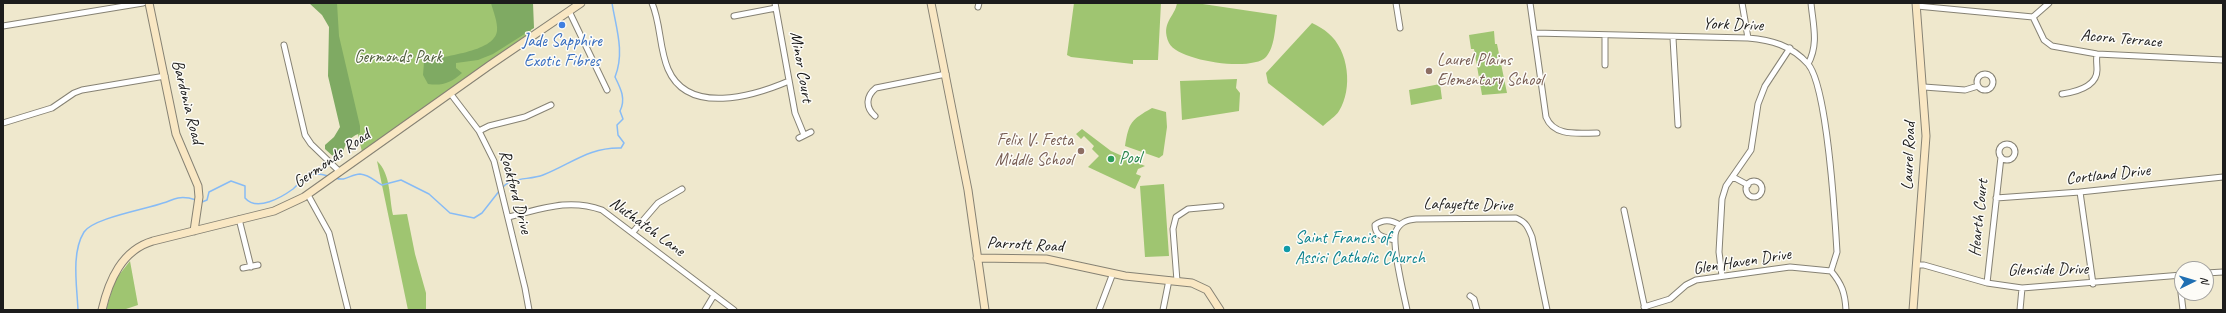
<!DOCTYPE html>
<style>
body{margin:0}
#map{position:relative;width:2226px;height:313px;overflow:hidden;background:#efe8cd;font-family:Caveat,sans-serif}
canvas{display:block}
.frame{position:absolute;inset:0;border:4px solid #1c1c1c;pointer-events:none}
.north{position:absolute;left:2174px;top:261px;width:40px;height:40px;box-sizing:border-box;background:#fdfcf7;border:1px solid #a3a29f;border-radius:50%;rotate:85deg;font-size:11px;font-weight:700;line-height:16px;text-align:center;color:#1c1c1c}
.north::after{content:'';display:block;margin:auto;width:14px;height:18px;background:#1f6fb2;clip-path:polygon(50% 0,100% 100%,50% 72%,0 100%)}
</style>
<div id="map">
<canvas width="2226" height="313"></canvas>
<div class="frame"></div>
<div class="north">N</div>
</div>
<script>
const g = document.querySelector('canvas').getContext('2d');
g.lineJoin = 'round';
function fillPath(path, color) { g.fillStyle = color; g.fill(path, 'evenodd'); }
function stroke(path, color, width, dash) { g.strokeStyle = color; g.lineWidth = width; g.lineCap = dash ? 'butt' : 'round'; g.setLineDash(dash || []); g.stroke(path); }
function drawText(font, color, halo, rows, align = 'center') {
  g.font = font + ' Caveat,sans-serif'; g.lineWidth = 3; g.setLineDash([]); g.textBaseline = 'middle'; g.strokeStyle = halo; g.fillStyle = color; for (const [text, x, y, turn = 0] of rows) {
    g.save(); g.translate(x, y); g.rotate((+turn || 0) * Math.PI / 180); g.textAlign = isNaN(turn) ? turn : align; if (halo) g.strokeText(text, 0, 0); g.fillText(text, 0, 0); g.restore();
  }
}
const green = new Path2D(`
 M327,3H528L531,32L362,152Z
 M1074,3H1161L1158,60H1133V64L1071,57L1067,55Z
 M1177,3H1196L1277,15C1275,27 1275,47 1266,57C1252,72 1178,61 1169,43C1160,23 1175,17 1177,3Z
 M1312,23C1318,26 1324,29 1328,33C1349,50 1353,89 1339,111C1336,116 1328,121 1323,126L1268,83L1266,73Z
 M1494,31L1495,44H1497L1507,93L1482,95L1474,49H1471L1469,35Z
 M1237,79L1236,88L1240,93L1239,111L1182,120L1180,81Z
 M1440,84L1442,99L1411,105L1409,90Z
 M1152,108L1166,112L1167,127L1163,155L1159,158L1125,146C1129,122 1131,120 1152,108Z
 M1082,129L1111,151L1145,166L1138,169L1136,174L1141,176L1135,189L1088,167L1099,156L1092,149L1094,146L1084,136L1081,139L1076,134Z
 M377,161C391,174 389,197 393,215L407,214L415,254L426,293V310H408Z
 M1164,184L1169,256L1145,257L1140,186Z
 M130,261L138,305L123,310H106L115,280Z`);
const forest = new Path2D(`
 M309,3H337L339,36L360,126V133C346,139 345,145 341,159L337,160L325,149V145L334,137L340,127L328,76L329,27L322,15Z
 M491,3H533L534,28L493,54L478,60L456,63V68L462,73C451,83 442,86 428,84L423,75L424,62C442,55 494,53 497,31C498,22 493,11 491,3Z`);
const stream = new Path2D(`
 M336,178C345,182 351,174 360,174C371,175 375,182 382,185L401,180L429,194L450,213L474,218L482,213L500,190
 M503,187C512,177 530,180 543,175C571,164 589,147 621,148L624,143L618,135L617,125L623,119L620,111C626,99 621,89 615,77C625,52 616,28 612,3
 M202,202L207,200L209,192L231,181L245,186V198C257,212 282,197 293,189C299,184 302,178 310,175C316,173 322,174 328,176
 M78,310C77,286 71,253 84,232C93,218 147,209 163,203C168,202 172,199 178,198C184,197 190,198 196,200`);
const street = new Path2D(`
 M652,3C661,24 659,48 668,69C688,116 754,96 789,81
 M775,3L795,113L804,135
 M1396,3L1400,28
 M1530,3L1546,117C1554,137 1578,133 1597,133
 M1742,3L1748,38
 M1917,6L2033,17L2049,3
 M978,7L979,3
 M569,11L607,90
 M734,16L776,8
 M2033,17L2044,40L2052,46L2097,54L2223,60
 M3,26L143,3
 M1534,33L1748,38C1771,40 1791,45 1808,64C1827,86 1835,217 1837,252L1831,271
 M1673,38L1678,125
 M284,45L305,135L311,144L340,172
 M1808,64C1819,44 1813,25 1811,3
 M1605,65V35
 M1977 82a8 8 0 1 1 16 0a8 8 0 1 1-16 0Z
 M1924,87L1965,90L1978,86
 M450,93L479,131L494,161L525,288L529,310
 M2062,94C2075,92 2097,87 2097,70C2097,64 2096,60 2097,54
 M875,116C865,107 866,96 876,88L946,74
 M3,123L52,108L74,93L82,90L165,76
 M479,131L489,126L525,117L551,105
 M799,138L811,132
 M1999 152a8 8 0 1 1 16 0a8 8 0 1 1-16 0Z
 M1733,177L1748,185
 M1746 189a8 8 0 1 1 16 0a8 8 0 1 1-16 0Z
 M2080,192L2093,284
 M308,195L329,233L348,310
 M1996,198L2080,192L2223,177
 M1624,210L1645,309
 M508,217C542,209 568,198 602,210L734,310
 M239,219L251,267
 M633,232L658,203L682,189
 M1394,240C1385,237 1375,237 1375,225C1383,219 1392,220 1400,225
 M1916,265H1924L1987,283L2022,288L2182,275
 M243,268L258,265
 M1831,271C1842,284 1845,293 1846,310
 M2206,273L2223,272
 M1722,276L1719,252L1722,199L1726,186L1751,150L1758,104L1765,86L1790,48
 M2179,276L2183,310
 M1177,281L1173,229L1176,217L1188,209L1221,206
 M1987,283L2001,157
 M1470,296L1474,299L1477,310
 M1644,307L1670,299L1686,285L1696,280L1790,267L1831,271
 M705,310L714,295
 M1099,310L1113,273
 M1163,310L1169,280
 M1407,310C1404,295 1391,243 1396,231C1400,222 1407,220 1416,219L1516,218C1526,222 1528,227 1532,237L1547,310
 M2020,310L2022,288`);
const secondary = new Path2D(`
 M149,3L176,134L198,186L199,197L194,231
 M931,3L968,190L985,310
 M977,258L1046,259L1125,276L1192,283L1207,290L1220,310
 M102,310C109,280 122,250 153,241L274,211L304,197L490,65L581,3
 M1913,310L1926,136L1916,3`);
const markers = [
 [562,25,4,"#3f7fe0"],
 [1429,71,4,"#8d6e63"],
 [1081,151,4,"#8d6e63"],
 [1111,159,4,"#2e9e5b"],
 [1287,249,4,"#0f9aa8"]
];
const streetNames = [
 ["York Drive",1733,25,2],
 ["Acorn Terrace",2121,39,5],
 ["Minor Court",801,67,80],
 ["Bardonia Road",187,102,76],
 ["Laurel Road",1909,156,-88],
 ["Germonds Road",332,159,-35],
 ["Cortland Drive",2108,175,-6],
 ["Rockford Drive",515,192,75],
 ["Lafayette Drive",1468,205,1],
 ["Hearth Court",1979,218,-84],
 ["Nuthatch Lane",647,227,36],
 ["Parrott Road",1025,245,3],
 ["Glen Haven Drive",1742,262,-9],
 ["Glenside Drive",2048,270,-1]
];
const shopNames = [
 ["Jade Sapphire",562,42],
 ["Exotic Fibres",562,62]
];
const parkNames = [
 ["Germonds Park",398,58]
];
const educationNames = [
 ["Laurel Plains",1437,61],
 ["Elementary School",1437,81],
 ["Felix V. Festa",1073,141,"right"],
 ["Middle School",1073,161,"right"]
];
const leisureNames = [
 ["Pool",1119,159]
];
const cultureNames = [
 ["Saint Francis of",1295,239],
 ["Assisi Catholic Church",1295,259]
];
fillPath(green, '#9fc571');
fillPath(forest, '#7faa63');
stroke(stream, '#87bbf5', 1.5);
stroke(street, '#868274', 7);
stroke(secondary, '#868274', 9);
stroke(street, '#fff', 5);
stroke(secondary, '#f9e7c3', 7);
for (const [x, y, r, color] of markers) { const dot = new Path2D(); dot.arc(x, y, r, 0, 2 * Math.PI); g.fillStyle = color; g.fill(dot); stroke(dot, '#fdfcf7', 1.5); }
drawText('17px', '#1c1c1c', '#fdfcf7', streetNames);
drawText('17px', '#366cbe', '#fdfcf7', shopNames);
drawText('17px', '#50603e', '#fdfcf7', parkNames);
drawText('17px', '#785e54', '#fdfcf7', educationNames, 'left');
drawText('17px', '#27864d', '#fdfcf7', leisureNames, 'left');
drawText('17px', '#0d838f', '#fdfcf7', cultureNames, 'left');
</script>
